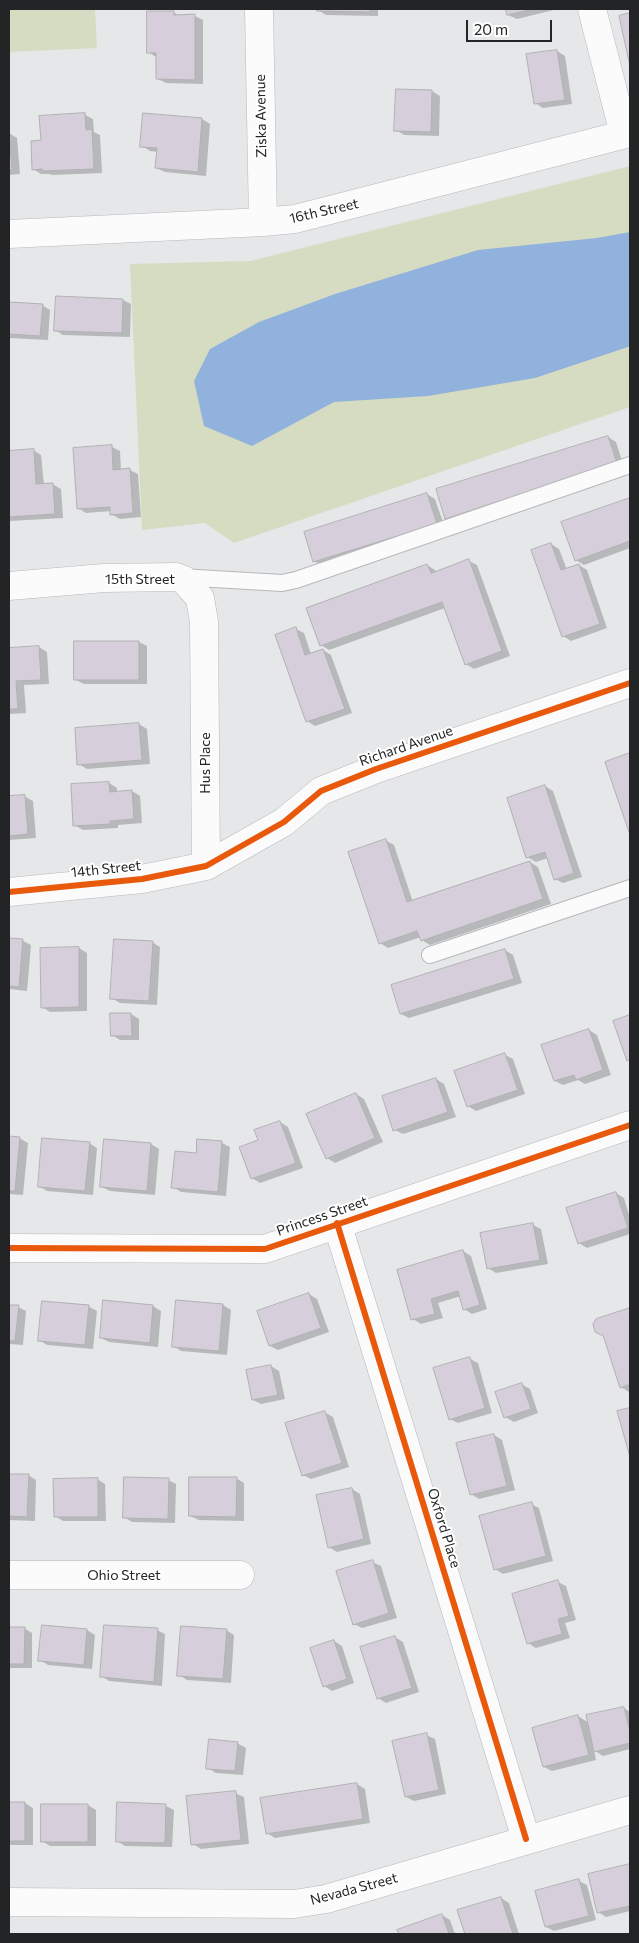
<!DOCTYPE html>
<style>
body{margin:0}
#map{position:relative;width:639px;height:1943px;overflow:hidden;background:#e5e7e9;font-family:Commissioner,sans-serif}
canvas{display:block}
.frame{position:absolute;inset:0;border:10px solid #232426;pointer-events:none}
.scale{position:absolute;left:466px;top:20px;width:86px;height:22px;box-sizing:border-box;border:2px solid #232426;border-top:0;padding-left:6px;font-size:15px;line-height:18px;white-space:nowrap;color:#232426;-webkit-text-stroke:4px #fff;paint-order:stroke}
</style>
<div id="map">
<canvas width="639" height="1943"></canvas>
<div class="frame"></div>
<div class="scale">20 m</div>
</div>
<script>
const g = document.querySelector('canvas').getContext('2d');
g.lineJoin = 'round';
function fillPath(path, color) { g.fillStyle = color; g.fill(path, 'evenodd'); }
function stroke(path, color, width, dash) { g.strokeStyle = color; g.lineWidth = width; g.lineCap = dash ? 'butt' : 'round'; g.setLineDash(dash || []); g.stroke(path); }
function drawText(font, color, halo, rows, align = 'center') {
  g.font = font + ' Commissioner,sans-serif'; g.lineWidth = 4; g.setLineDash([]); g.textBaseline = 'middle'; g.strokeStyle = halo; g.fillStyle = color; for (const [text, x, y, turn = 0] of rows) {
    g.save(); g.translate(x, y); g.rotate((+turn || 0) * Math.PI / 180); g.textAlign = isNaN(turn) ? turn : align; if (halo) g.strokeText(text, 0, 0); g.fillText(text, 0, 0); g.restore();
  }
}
const green = new Path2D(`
 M9,9H95L97,48L9,52Z
 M630,166V407L234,543L205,523L142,530L130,264L250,261Z`);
const water = new Path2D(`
 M630,232V346L628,347L535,378L428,396L334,402L252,446L204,426L194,381L210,349L259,322L335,294L478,250L597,238Z`);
const shadow = new Path2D(`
 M318,9H378V16L326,15L318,10Z
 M507,9H553L554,10L517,19L508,15Z
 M173,12L179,16H195L203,20V84L166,83L158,79L156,57L148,52Z
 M557,51L565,56L572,104L543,108L535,103Z
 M432,91L440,96L439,136L404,135L396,130Z
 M144,114L202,119L210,124L206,176L165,172L156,168L158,152L150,151L142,146Z
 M85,115L93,119L94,132L100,135L102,173L52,175L49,174H41L33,169L42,141Z
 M9,133L17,138L20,174L9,175Z
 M57,298L123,300L131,304L130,337L63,335L55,330Z
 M9,303L42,305L50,310L48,340L9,338Z
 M608,437L616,442L624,467L454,522L446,518Z
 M112,447L120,451L121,470H130L138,474L141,517L120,519L111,514V511L86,513L78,508Z
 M33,450L41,455L44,485L52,484L61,489L63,518L10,521L9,452Z
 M427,494L435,499L445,528L323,566L314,561Z
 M630,499V548L584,565L576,560L563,523Z
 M551,544L559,549L567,570L579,565L587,570L607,628L571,641L563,636Z
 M469,561L477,565L510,656L474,669L466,664L445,608L329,650L321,645L427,565L435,570L436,573Z
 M296,629L304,633L311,654L323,650L331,655L352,713L315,726L307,721Z
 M139,642L147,646V684H84L76,680Z
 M39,647L47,652L49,684L24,685L26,713L9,714V649Z
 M139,724L147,729L150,764L87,769L79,764Z
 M630,754V831L607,762Z
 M109,783L117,788V793L132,791L140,796L142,823L118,825V828L83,830L74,825Z
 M545,786L553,791L582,877L563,883L555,879L548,858L536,862L527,857Z
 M24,796L33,801L36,838L9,840V797Z
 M385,840L394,845L413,902L530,862L538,867L551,904L430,945L422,940L421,937L388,948L380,943Z
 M9,939L23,941L31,945L27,991L9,989Z
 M152,942L160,947L157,1005L120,1003L111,998Z
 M79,948L87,953V1011L50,1012L42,1007Z
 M505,950L513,955L522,983L409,1018L401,1014Z
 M112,1014H131L139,1019V1040H120L112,1035Z
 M630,1016V1061L628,1060L614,1021Z
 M589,1030L597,1035L611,1075L585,1084L578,1080L563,1085L555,1081Z
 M505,1055L513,1059L525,1094L476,1111L468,1106Z
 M436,1079L444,1084L456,1117L403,1134L395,1130Z
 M356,1094L364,1099L383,1142L335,1163L327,1158Z
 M280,1122L288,1127L303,1168L260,1183L252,1178Z
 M9,1137L19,1138L28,1143L23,1195L9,1194Z
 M89,1143L97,1148L93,1195L47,1191L39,1186Z
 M222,1143L230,1147L226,1196L181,1192L173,1187L197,1154Z
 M151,1144L159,1149L155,1195L110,1191L102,1187Z
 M616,1193L624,1198L630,1218V1234L587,1248L579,1243Z
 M533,1225L541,1229L548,1264L496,1273L488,1268Z
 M463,1251L471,1256L487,1309L472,1314L464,1309L461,1296L438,1303L443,1318L421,1324L413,1319Z
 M309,1294L317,1299L329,1332L278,1350L270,1346Z
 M177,1301L223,1305L231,1310L227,1355L181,1351L173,1346Z
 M9,1306L18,1307L26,1311L23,1345L9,1344Z
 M88,1306L97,1311L93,1349L47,1345L39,1340Z
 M153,1306L161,1311L158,1347L109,1342L101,1338Z
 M630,1309V1391L629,1392L621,1387L605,1336L597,1320Z
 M470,1359L478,1363L492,1413L458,1423L450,1419Z
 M271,1366L279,1371L285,1399L261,1404L253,1400Z
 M521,1384L530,1389L538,1413L514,1422L505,1417Z
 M324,1412L333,1417L349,1467L311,1479L303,1475Z
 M494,1435L502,1440L515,1490L479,1499L471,1494Z
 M9,1475H28L36,1480L35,1521L9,1520Z
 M236,1478L244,1483V1521L199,1520L190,1516Z
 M97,1479L105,1484L106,1521H63L55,1516Z
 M168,1480L176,1484L175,1523L132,1522L124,1517Z
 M352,1489L360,1494L371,1544L337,1552L329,1547Z
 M531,1504L539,1508L553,1561L503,1574L495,1569Z
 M372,1562L381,1566L397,1618L362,1628L354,1624Z
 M558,1582L566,1586L576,1620L565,1623L570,1638L536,1648L528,1643Z
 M9,1628H24L32,1633V1668H9Z
 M87,1630L95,1635L92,1669L48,1665L40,1660Z
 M157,1630L165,1634L162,1686L109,1681L101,1676Z
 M226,1630L234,1635L231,1683L187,1680L179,1675Z
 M395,1637L403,1642L419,1692L386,1703L378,1698Z
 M334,1641L342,1646L354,1683L332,1691L324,1686Z
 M624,1708L630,1712V1749L603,1756L594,1750L596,1760L552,1771L544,1767L578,1716L589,1723Z
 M426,1735L435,1739L446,1794L414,1801L406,1797Z
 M237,1743L246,1748L243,1775L216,1773L208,1768Z
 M357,1784L365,1789L370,1823L275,1838L267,1833Z
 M235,1793L244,1797L249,1844L201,1849L193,1844Z
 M9,1803H25L33,1808V1845H9Z
 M88,1805L96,1810V1846H50L42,1841V1806Z
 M166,1806L174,1810L172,1847L125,1846L117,1841Z
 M630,1865V1911L606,1917L598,1912L589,1875Z
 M579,1881L587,1885L596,1920L554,1931L546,1927Z
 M501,1898L509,1903L519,1934H466L459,1911Z
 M442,1915L450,1920L455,1934H400L399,1931Z`);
const building = new Path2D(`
 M317,9H370V12L317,11Z
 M506,9H534L507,15Z
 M147,11H174V15L195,14V80L156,79V53H147Z
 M630,13V66L619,16Z
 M557,50L565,100L534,104L526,54Z
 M396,89L432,90L431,132L394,131Z
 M85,113L86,130L92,129L94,169L43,171L42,169L32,170L31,141L41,140L39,116Z
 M143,113L202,118L198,172L155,168L157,148L140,147Z
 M9,132L12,170H9Z
 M56,296L123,299L122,333L54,331Z
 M9,302L43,304L40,336L9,334Z
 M608,436L617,463L562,480L564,485L500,501L445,519L436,489Z
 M112,445L113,470L130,468L133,513L110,515V507L77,509L73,448Z
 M34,449L36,484L53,483L55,514L9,517V451Z
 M427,493L437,524L313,562L304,532Z
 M630,498V541L575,561L561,522Z
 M551,543L561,570L579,564L600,624L562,637L531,550Z
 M469,559L502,651L465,665L442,602L320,646L306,608L427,564L431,573Z
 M296,627L305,655L323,649L345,709L306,722L275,635Z
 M74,641H139V680H74Z
 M39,646L41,680L16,681L18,709H9V648Z
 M139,723L142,760L77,765L75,728Z
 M630,753V835L605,762Z
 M109,782L110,792L132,790L134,819L110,821V824L73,826L71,784Z
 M545,785L574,873L554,880L545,852L526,858L507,798Z
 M25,795L28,834L9,836V796Z
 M386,839L407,902L530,861L543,899L421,941L417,931L379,944L348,852Z
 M9,938L23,939L19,987L9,986Z
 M114,939L153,941L149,1001L110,999Z
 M79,947V1007L41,1008L40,948Z
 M505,949L514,979L400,1014L391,985Z
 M110,1013H131L132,1036H111Z
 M630,1015V1059L627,1061L613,1021Z
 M589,1029L603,1070L576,1080L574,1075L554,1081L541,1045Z
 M505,1053L518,1090L467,1107L454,1071Z
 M436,1078L448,1112L393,1131L382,1096Z
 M356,1093L375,1138L326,1159L306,1114Z
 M280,1121L296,1163L251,1179L239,1147L258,1140L254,1130Z
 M9,1136L20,1137L15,1191H9Z
 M42,1138L90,1142L85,1191L38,1187Z
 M104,1139L151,1143L147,1191L100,1187Z
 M197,1139L222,1141L218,1192L171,1188L175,1151L196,1153Z
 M616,1192L628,1228L578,1244L566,1208Z
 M533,1223L540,1260L487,1269L480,1233Z
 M463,1250L480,1305L463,1310L458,1291L431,1299L435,1314L411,1320L397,1270Z
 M309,1293L321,1328L269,1346L257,1311Z
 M103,1300L153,1305L150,1343L100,1338Z
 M176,1300L223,1304L219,1351L172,1347Z
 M42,1301L89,1305L85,1345L38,1341Z
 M9,1305H19L15,1341H9Z
 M630,1308V1384L620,1388L603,1335H601L595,1332L593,1324L596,1319Z
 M470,1357L485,1408L449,1420L433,1368Z
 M271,1365L278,1395L252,1400L246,1370Z
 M522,1383L531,1409L504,1418L495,1392Z
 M630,1408V1457L617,1411Z
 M325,1411L342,1463L302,1476L285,1423Z
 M494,1434L507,1486L470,1495L456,1443Z
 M9,1474H29L27,1517L9,1516Z
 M124,1477L169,1478L168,1519L123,1518Z
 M189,1477H237L236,1517L189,1516Z
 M98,1478V1517H54L53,1479Z
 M352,1488L364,1539L328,1548L316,1495Z
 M532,1502L546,1556L494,1570L479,1516Z
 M373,1560L389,1613L353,1625L336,1571Z
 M558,1580L569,1616L558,1619L562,1634L527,1644L512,1594Z
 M42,1625L87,1629L84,1665L38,1661Z
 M104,1625L158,1628L154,1682L100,1677Z
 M181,1626L227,1629L223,1679L177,1676Z
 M9,1627H25L24,1664H9Z
 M395,1636L412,1688L377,1699L360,1647Z
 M334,1640L347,1679L323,1687L310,1648Z
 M624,1707L630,1732V1743L594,1752L586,1715Z
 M578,1715L589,1755L543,1767L532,1728Z
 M427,1733L439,1790L405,1797L392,1741Z
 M209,1739L238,1742L235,1771L206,1769Z
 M357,1783L363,1819L266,1834L260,1798Z
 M236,1791L241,1840L191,1845L186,1796Z
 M9,1802H25V1841H9Z
 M117,1802L166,1804L165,1843L116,1842Z
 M41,1804H88V1842H41Z
 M630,1864V1906L597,1913L588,1874Z
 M579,1879L589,1916L545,1927L535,1891Z
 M501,1897L513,1934H465L457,1910Z
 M442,1914L449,1934H399L397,1930Z`);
const service = new Path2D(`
 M180,577L282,583L296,580L630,465
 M430,955L630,888`);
const minor = new Path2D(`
 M259,9L263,222
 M592,9L624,134
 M9,234L263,222L295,219L630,133
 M9,586L104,578L176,577L184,580L200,598L204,622L206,866
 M9,892L142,879L206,866L284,822L321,791L376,769L630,683
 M337,1223L526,1839
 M9,1248L265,1249L630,1125
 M9,1575H240
 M9,1902L294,1904L326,1899L630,1810`);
const cycleway = new Path2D(`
 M9,892L142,879L206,866L284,822L321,791L376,769L630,683
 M337,1223L526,1839
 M9,1248L265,1249L630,1125`);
const streetNames = [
 ["Ziska Avenue",261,116,-91],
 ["16th Street",324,211,-13],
 ["15th Street",140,579],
 ["Richard Avenue",406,746,-19],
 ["Hus Place",205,763,-90],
 ["14th Street",106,869,-6],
 ["Princess Street",322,1216,-19],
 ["Oxford Place",444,1528,73],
 ["Ohio Street",124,1575],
 ["Nevada Street",354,1889,-15]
];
fillPath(green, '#d6dcc1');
fillPath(water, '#92b2de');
fillPath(shadow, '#0003');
fillPath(building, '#d7cedb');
stroke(building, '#b0b1b2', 1);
stroke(service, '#b6b8ba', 18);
stroke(minor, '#b6b8ba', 29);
stroke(service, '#fbfbfc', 16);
stroke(minor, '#fbfbfc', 28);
stroke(cycleway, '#e8590c', 6);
drawText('14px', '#232426', '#fff', streetNames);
</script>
